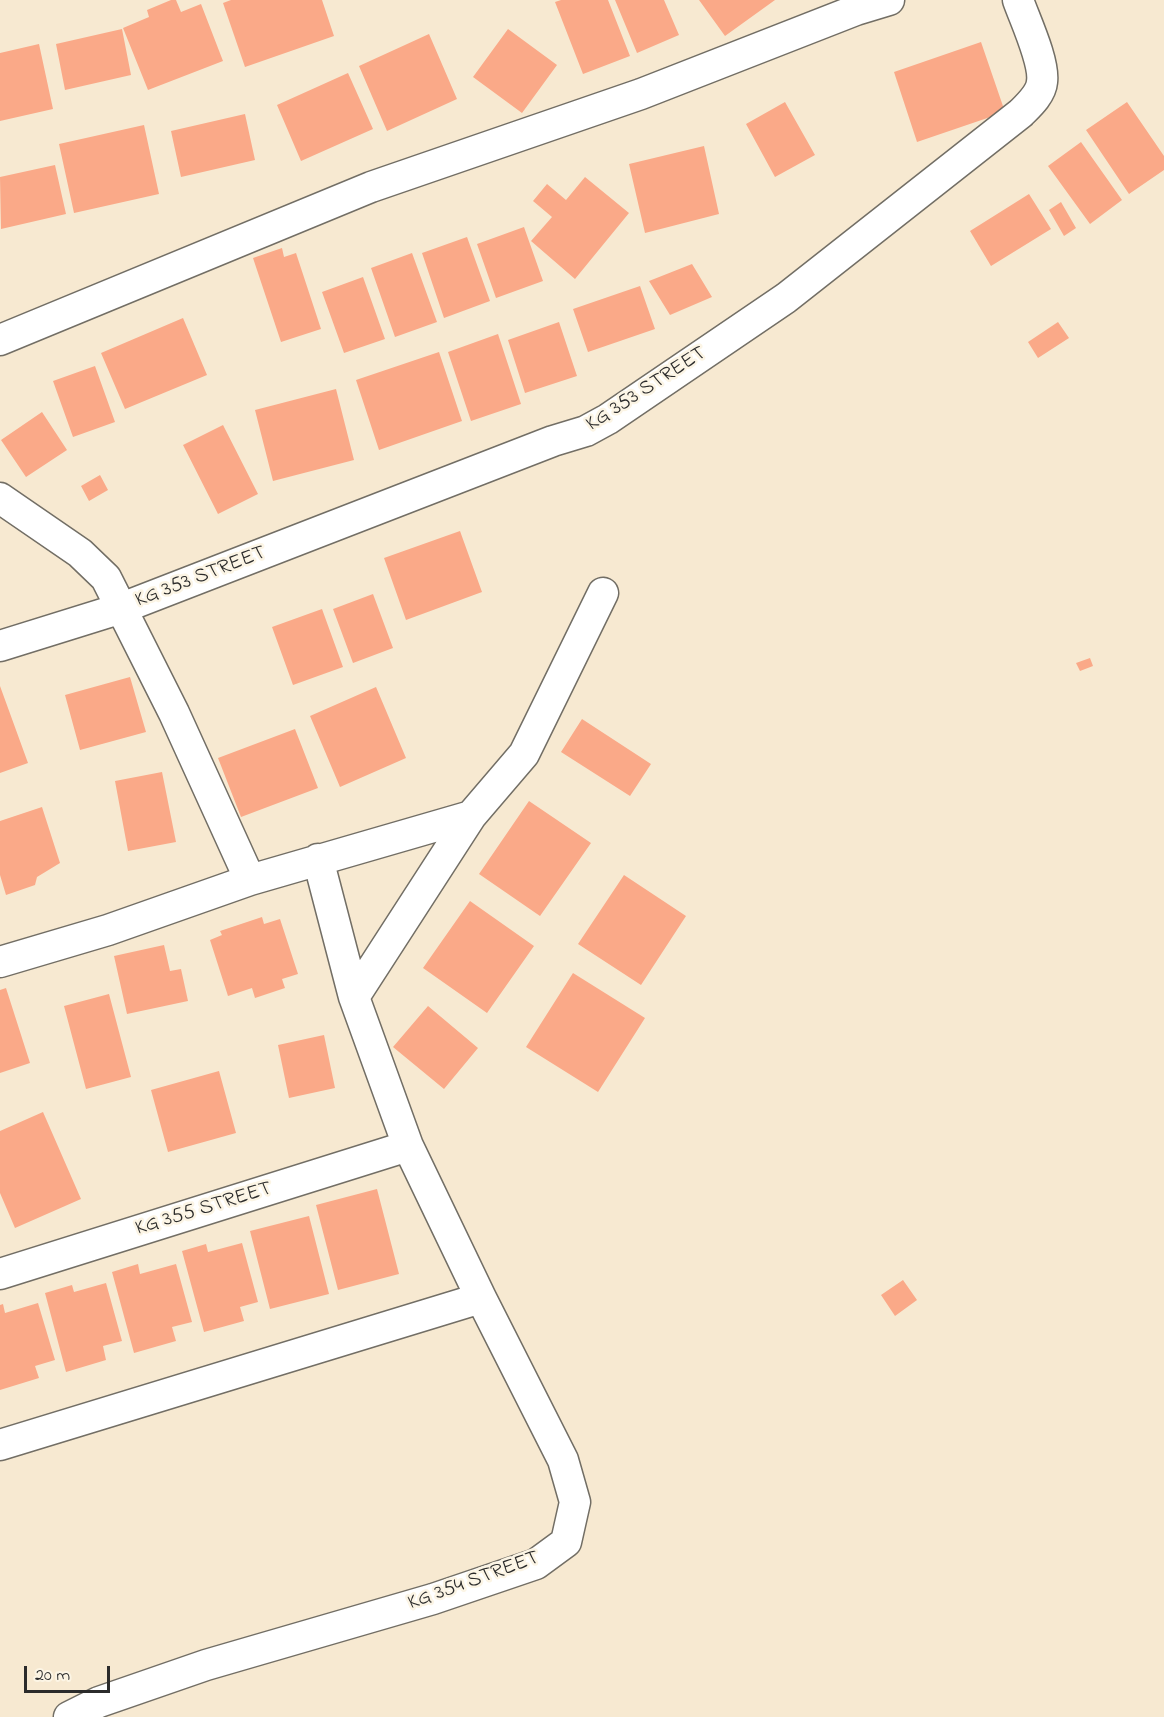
<!DOCTYPE html>
<style>
body{margin:0}
#map{position:relative;width:1164px;height:1717px;overflow:hidden;background:#f7e9d1;font-family:"Indie Flower",sans-serif}
canvas{display:block}
.scale{position:absolute;left:24px;top:1666px;width:86px;height:27px;box-sizing:border-box;border:3px solid #2b2b2b;border-top:0;padding-left:8px;font-size:18px;line-height:21px;white-space:nowrap;color:#2b2b2b;-webkit-text-stroke:4px #fcf5e5;paint-order:stroke}
</style>
<div id="map">
<canvas width="1164" height="1717"></canvas>
<div class="scale">20 m</div>
</div>
<script>
const g = document.querySelector('canvas').getContext('2d');
g.lineJoin = 'round';
function fillPath(path, color) { g.fillStyle = color; g.fill(path, 'evenodd'); }
function stroke(path, color, width, dash) { g.strokeStyle = color; g.lineWidth = width; g.lineCap = dash ? 'butt' : 'round'; g.setLineDash(dash || []); g.stroke(path); }
function drawText(font, color, halo, rows, align = 'center') {
  g.font = font + ' "Indie Flower",sans-serif'; g.lineWidth = 5; g.setLineDash([]); g.textBaseline = 'middle'; g.strokeStyle = halo; g.fillStyle = color; for (const [text, x, y, turn = 0] of rows) {
    g.save(); g.translate(x, y); g.rotate((+turn || 0) * Math.PI / 180); g.textAlign = isNaN(turn) ? turn : align; if (halo) g.strokeText(text, 0, 0); g.fillText(text, 0, 0); g.restore();
  }
}
const building = new Path2D(`
 M171,0H176L181,12L201,4L223,61L148,90L123,28L149,17L147,10Z
 M231,0H322L334,36L245,67L223,3Z
 M561,0H608L630,56L583,74L555,2Z
 M615,0H664L679,35L637,53Z
 M699,0H775L725,36Z
 M122,29L131,75L65,90L56,44Z
 M508,29L557,65L522,113L473,77Z
 M429,34L457,99L387,131L359,66Z
 M981,42L1005,112L917,142L894,72Z
 M39,44L53,109L0,121V53Z
 M348,73L373,129L301,161L277,105Z
 M785,102L815,155L775,177L746,124Z
 M1127,102L1164,156V170L1129,194L1086,130Z
 M245,114L255,160L181,177L171,131Z
 M144,125L159,194L74,213L59,144Z
 M1081,142L1122,200L1090,224L1048,166Z
 M704,146L719,214L645,233L629,164Z
 M55,165L66,214L1,229L0,177Z
 M585,177L629,213L575,279L531,241L552,217L533,201L547,184L566,200Z
 M1029,194L1051,229L991,266L970,231Z
 M1061,202L1076,228L1064,236L1049,210Z
 M524,227L543,281L496,298L477,244Z
 M467,237L490,301L444,318L422,253Z
 M282,248L284,257L296,253L321,329L281,342L253,258Z
 M412,253L437,322L395,337L371,268Z
 M692,264L712,297L670,315L649,281Z
 M363,277L385,339L344,353L322,292Z
 M640,286L655,329L588,352L573,309Z
 M183,318L207,375L125,409L101,353Z
 M559,322L577,376L525,393L508,340Z
 M1058,322L1069,338L1038,358L1028,342Z
 M498,334L521,404L471,421L448,352Z
 M439,352L462,421L379,450L356,380Z
 M95,366L115,422L73,437L53,381Z
 M336,389L354,460L273,481L255,410Z
 M42,412L67,450L26,477L1,440Z
 M223,425L258,494L218,514L183,445Z
 M100,475L108,490L89,501L81,486Z
 M460,531L482,592L406,620L384,558Z
 M373,594L393,648L353,663L333,609Z
 M322,609L343,667L293,685L272,627Z
 M1090,658L1093,666L1080,671L1076,663Z
 M130,677L146,732L80,750L65,695Z
 M0,686L28,763L0,773Z
 M376,687L406,758L340,787L310,716Z
 M582,719L651,764L630,796L561,752Z
 M295,729L318,788L241,817L218,758Z
 M162,772L176,842L128,851L115,781Z
 M529,801L591,843L540,916L479,874Z
 M42,807L60,863L37,877L35,885L6,895L0,875V821Z
 M624,875L686,916L641,985L578,944Z
 M470,901L534,946L487,1013L423,968Z
 M262,917L264,924L280,919L298,974L282,979L285,988L255,998L252,988L228,996L210,940L222,935L220,931Z
 M164,945L170,971L181,969L188,1001L127,1014L114,956Z
 M573,973L645,1018L598,1092L526,1047Z
 M6,988L30,1063L0,1073V990Z
 M109,994L131,1077L86,1089L64,1006Z
 M428,1006L478,1048L444,1089L393,1047Z
 M324,1035L335,1088L289,1098L278,1045Z
 M219,1071L236,1133L168,1152L151,1090Z
 M43,1112L81,1199L15,1228L0,1193V1131Z
 M377,1189L399,1274L338,1290L316,1205Z
 M309,1216L329,1294L270,1309L250,1231Z
 M242,1243L258,1302L240,1307L244,1321L204,1332L182,1251L206,1244L208,1252Z
 M138,1264L140,1274L176,1264L192,1322L172,1327L176,1341L134,1353L112,1272Z
 M903,1280L917,1300L895,1316L881,1295Z
 M106,1283L122,1341L103,1346L106,1360L66,1372L45,1293L72,1285L74,1292Z
 M38,1303L55,1360L35,1366L39,1378L0,1390V1305L3,1304L5,1313Z`);
const street = new Path2D(`
 M0,340L371,187L641,94L856,10L889,0
 M0,498L80,553L106,578L174,713L250,880
 M0,646L122,608L553,441L586,431L608,419L786,298L1021,113C1029,105 1041,94 1042,82C1045,62 1025,20 1018,0
 M0,962L108,930L250,880L471,816
 M354,997L471,816L524,754L603,593
 M0,1274L408,1146
 M0,1445L481,1298
 M69,1717L99,1702L206,1665L433,1599L536,1564L566,1542L575,1502L563,1460L481,1298L408,1146L354,997L318,859`);
const streetNames = [
 ["KG 353 STREET",647,390,-33],
 ["KG 353 STREET",201,578,-21],
 ["KG 355 STREET",204,1210,-17],
 ["KG 354 STREET",474,1582,-20]
];
fillPath(building, '#faa988');
stroke(street, '#726e65', 33);
stroke(street, '#fff', 30);
drawText('21px', '#2b2b2b', '#fcf5e5', streetNames);
</script>
